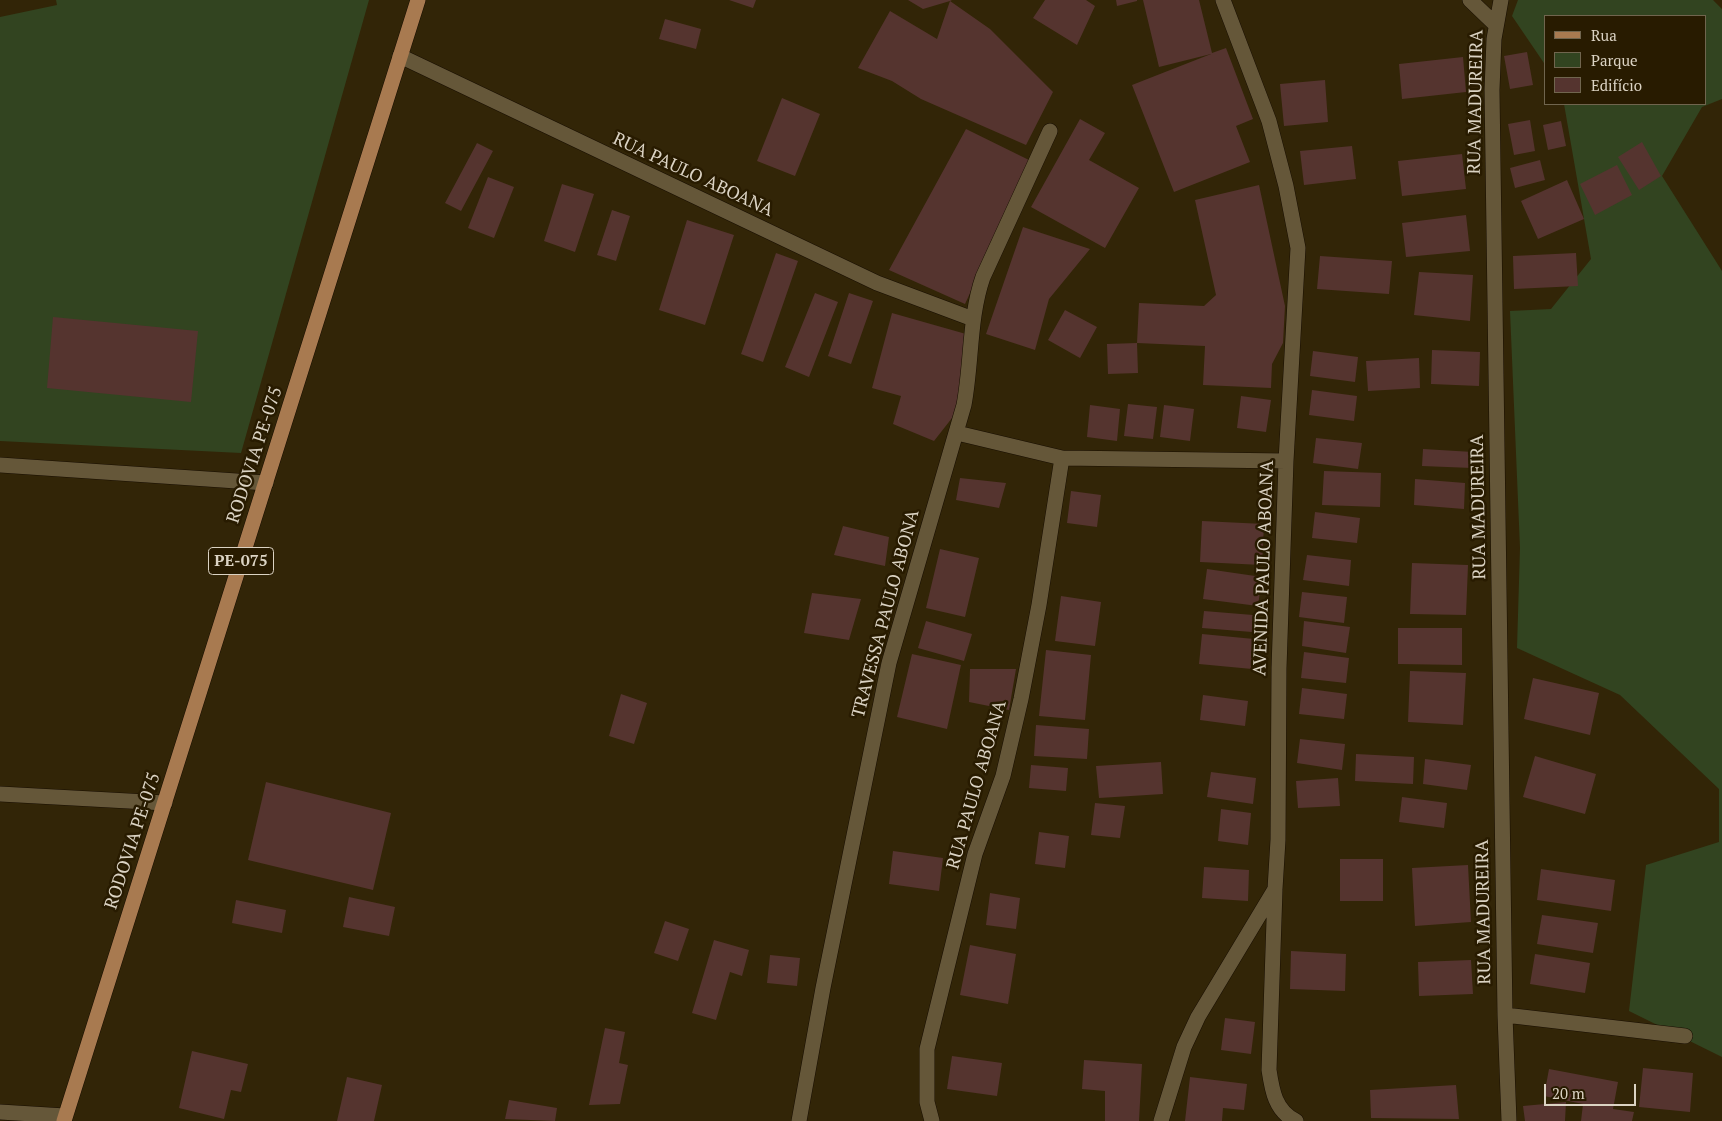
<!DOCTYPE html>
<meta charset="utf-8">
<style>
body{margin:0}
#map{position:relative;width:1722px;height:1121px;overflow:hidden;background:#322507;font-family:"PT Serif",serif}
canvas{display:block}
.legend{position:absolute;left:1544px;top:15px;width:162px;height:90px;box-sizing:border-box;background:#281b00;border:1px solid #70654e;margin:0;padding:6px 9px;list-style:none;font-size:15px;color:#dbd3c3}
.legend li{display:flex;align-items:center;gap:10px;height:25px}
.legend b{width:25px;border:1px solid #70654e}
.scale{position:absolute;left:1544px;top:1084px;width:92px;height:22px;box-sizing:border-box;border:2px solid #dbd3c3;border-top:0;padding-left:6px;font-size:15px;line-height:18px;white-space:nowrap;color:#dbd3c3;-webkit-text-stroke:4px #281b00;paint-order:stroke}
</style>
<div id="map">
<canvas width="1722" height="1121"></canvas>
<ul class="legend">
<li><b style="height:6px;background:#a87a50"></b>Rua</li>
<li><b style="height:14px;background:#324420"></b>Parque</li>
<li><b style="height:14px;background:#55342f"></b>Edifício</li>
</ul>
<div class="scale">20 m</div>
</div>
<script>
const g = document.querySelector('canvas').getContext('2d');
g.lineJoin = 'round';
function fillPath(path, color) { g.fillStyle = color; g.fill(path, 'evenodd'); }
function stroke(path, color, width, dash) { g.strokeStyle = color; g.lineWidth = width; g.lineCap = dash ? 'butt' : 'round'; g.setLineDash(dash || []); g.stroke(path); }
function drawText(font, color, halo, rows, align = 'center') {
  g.font = font + ' "PT Serif",serif'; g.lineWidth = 5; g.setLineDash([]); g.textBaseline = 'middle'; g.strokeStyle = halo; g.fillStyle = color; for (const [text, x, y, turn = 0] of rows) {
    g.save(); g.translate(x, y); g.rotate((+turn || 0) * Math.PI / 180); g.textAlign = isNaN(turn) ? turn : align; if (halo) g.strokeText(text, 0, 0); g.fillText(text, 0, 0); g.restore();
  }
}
const green = new Path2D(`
 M56,0H369L241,453L0,441V17L57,5Z
 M1518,0H1713L1722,9V99L1702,107L1662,176L1722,271V1057L1629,1011L1646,865L1719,842V789L1620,695L1517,648L1520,548L1510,311L1551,309L1591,259L1564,104H1706V16H1546V66L1512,16Z`);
const building = new Path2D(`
 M729,0H756L753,8Z
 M908,0H952L950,1L990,29L1053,92L1026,145L921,99L892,81L858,68L890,11L937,39L950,1L923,9Z
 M1045,0H1086L1095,6L1077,45L1033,18Z
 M1116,0H1137V1L1117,6Z
 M1143,0H1199L1212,53L1226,48L1253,119L1236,126L1250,162L1174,192L1132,85L1211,54L1159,67Z
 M665,19L701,29L696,49L659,39Z
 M1527,52L1533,85L1510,89L1504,56Z
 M1463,57L1466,92L1402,99L1399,64Z
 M1325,80L1328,122L1284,126L1280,84Z
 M782,98L820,114L795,176L757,161Z
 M1080,119L1105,133L1089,160L1139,188L1105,248L1031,207Z
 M1530,120L1535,151L1514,155L1508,124Z
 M1561,121L1566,146L1548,150L1543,125Z
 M966,129L1031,161L965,304L889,270Z
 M1642,142L1661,176L1639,190L1618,157Z
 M477,143L493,151L461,211L445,203Z
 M1352,146L1356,179L1304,185L1300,151Z
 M1462,154L1466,189L1402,196L1398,161Z
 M1540,160L1545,180L1515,188L1510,168Z
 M1617,165L1632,195L1595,215L1580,184Z
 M488,177L514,187L494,238L468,228Z
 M1567,180L1584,219L1538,239L1521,201Z
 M562,184L594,194L575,252L544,241Z
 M1259,185L1285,306L1283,343L1272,364L1271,388L1203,385L1205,346L1137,343L1139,303L1204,306L1216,295L1195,200Z
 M612,210L630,216L616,261L597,255Z
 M1466,215L1470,251L1406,257L1402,223Z
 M687,220L734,235L705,325L659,310Z
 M1023,227L1090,249L1049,299L1035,350L986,334Z
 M776,253L798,261L763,362L741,354Z
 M1576,253L1578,286L1514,289L1513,256Z
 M1320,256L1392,261L1389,294L1317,289Z
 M1419,272L1473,275L1470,321L1414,315Z
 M815,293L838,302L809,377L785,367Z
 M849,293L873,301L851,364L828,356Z
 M1065,310L1097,327L1080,358L1048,340Z
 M892,313L973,336L963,404L934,441L893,424L901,396L872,388Z
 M53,317L198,331L191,402L47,388Z
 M1137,343L1138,373L1108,374L1107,344Z
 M1432,350L1480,352L1479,386L1431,384Z
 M1313,351L1358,357L1355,382L1310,376Z
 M1419,358L1420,388L1368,391L1366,361Z
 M1312,390L1357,396L1354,421L1309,415Z
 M1241,396L1271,400L1266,432L1237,428Z
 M1128,404L1157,407L1153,439L1124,436Z
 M1090,405L1120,409L1117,441L1087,437Z
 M1164,405L1194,409L1190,441L1160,437Z
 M1316,438L1362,443L1358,469L1313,463Z
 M1423,449L1473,452L1472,468L1422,466Z
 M1324,471L1381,473L1380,507L1322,505Z
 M960,478L1006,483L999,508L956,500Z
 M1415,479L1465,483L1464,509L1414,505Z
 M1071,491L1101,495L1097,527L1067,523Z
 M1315,512L1360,518L1357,543L1312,538Z
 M1202,521L1264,524L1262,565L1200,562Z
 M843,526L889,537L885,566L834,555Z
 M940,549L979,558L965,617L926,608Z
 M1307,555L1351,560L1349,586L1303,580Z
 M1412,563L1468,565L1466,615L1410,614Z
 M1207,569L1262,577L1258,606L1203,599Z
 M1302,592L1347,597L1344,623L1299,617Z
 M812,593L861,599L849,640L804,633Z
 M1061,596L1101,602L1095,646L1055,641Z
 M1204,611L1253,615L1252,632L1202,628Z
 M926,621L972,634L964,661L918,648Z
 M1304,621L1350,627L1346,653L1302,646Z
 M1398,628H1462V665L1398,664Z
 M1202,634L1254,639L1252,669L1199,664Z
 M1046,650L1091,655L1085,720L1039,716Z
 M1304,652L1349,658L1346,683L1301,678Z
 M912,654L961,665L947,729L897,717Z
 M970,669H1016L1009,710L969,702Z
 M1410,671L1466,673L1463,725L1408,722Z
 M1533,678L1599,693L1590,735L1524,719Z
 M1302,688L1347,694L1344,719L1299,714Z
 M621,694L647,703L634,744L609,736Z
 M1203,695L1248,701L1245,726L1200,720Z
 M1036,725L1089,729L1087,759L1034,756Z
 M1300,739L1345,744L1342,770L1297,763Z
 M1356,754L1414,757L1413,784L1355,781Z
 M1535,756L1596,774L1585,814L1523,797Z
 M1425,759L1471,765L1467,790L1423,784Z
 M1161,762L1163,794L1099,798L1096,766Z
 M1031,765L1068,768L1066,791L1029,788Z
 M1211,772L1256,778L1253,804L1207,797Z
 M1338,778L1340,806L1298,808L1296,781Z
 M266,782L391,813L373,890L248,860Z
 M1402,797L1447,803L1444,828L1399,822Z
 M1095,803L1125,806L1120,838L1091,835Z
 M1221,809L1251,813L1248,845L1218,841Z
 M1039,832L1069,836L1065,868L1035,864Z
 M893,851L943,858L939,891L889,884Z
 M1340,859H1383V901H1340Z
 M1468,865L1471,922L1415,926L1412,868Z
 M1204,867L1249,870L1248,901L1202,898Z
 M1541,869L1615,880L1611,911L1537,900Z
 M990,893L1020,898L1016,929L986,925Z
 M349,897L395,907L389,936L343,927Z
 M236,900L286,910L282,933L232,923Z
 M1542,915L1598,923L1593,953L1537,944Z
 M665,921L689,929L678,961L654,953Z
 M714,940L749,950L742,976L730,972L716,1020L692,1013Z
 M970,945L1016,954L1008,1004L960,995Z
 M1291,951L1346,954L1345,991L1290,989Z
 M1535,954L1590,963L1585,993L1530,984Z
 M770,955L800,958L797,986L767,983Z
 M1471,960L1473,994L1419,996L1418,962Z
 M1225,1018L1255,1022L1251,1054L1221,1050Z
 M605,1028L625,1032L619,1063L628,1065L620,1104L589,1105Z
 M192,1051L248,1064L241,1092L231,1090L224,1119L179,1108Z
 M952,1056L1002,1063L997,1096L947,1089Z
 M1084,1060L1142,1064L1139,1121H1105V1091L1082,1089Z
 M1643,1068L1693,1073L1690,1112L1639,1107Z
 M1549,1069L1618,1082L1613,1109L1634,1112L1632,1121H1581L1583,1104L1544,1096Z
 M347,1077L382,1085L374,1121H337Z
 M1190,1077L1247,1084L1244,1110L1223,1108L1222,1121H1185Z
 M1456,1085L1459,1119L1371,1118L1370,1090Z
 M509,1100L557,1108L555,1121L505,1119Z
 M1566,1102L1565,1121H1525L1523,1106Z`);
const street = new Path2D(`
 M1470,0L1496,25
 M1501,0L1494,39L1492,90L1505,1015L1509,1121
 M400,56L877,283L973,319
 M957,433L1062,458L1286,461
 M0,465L266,483
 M0,794L165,803
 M1275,890L1269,1070C1272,1090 1275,1111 1296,1121
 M1505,1015L1685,1036
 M0,1112L65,1116
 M799,1121L823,988L889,663L964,405C972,362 969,317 983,277L1050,131
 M932,1121L927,1102V1049L975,854L1003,776L1021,699L1039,605L1062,458
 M1161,1121L1184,1047L1198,1017L1275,889L1278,840L1279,668L1286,461L1298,248L1286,186L1269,121L1223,0`);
const primary = new Path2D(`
 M64,1121L418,0`);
const shields = [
 [241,561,65]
];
const shieldNames = [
 ["PE-075",241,561]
];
const streetNames = [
 ["RUA MADUREIRA",1476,102,-89],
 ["RUA PAULO ABOANA",693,175,25],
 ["RODOVIA PE-075",255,455,-72],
 ["RUA MADUREIRA",1479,507,-91],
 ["AVENIDA PAULO ABOANA",1264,568,-88],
 ["TRAVESSA PAULO ABONA",886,614,-75],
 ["RUA PAULO ABOANA",977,785,-74],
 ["RODOVIA PE-075",133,841,-72],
 ["RUA MADUREIRA",1484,912,-91]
];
fillPath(green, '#324420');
fillPath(building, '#55342f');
stroke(street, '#180e00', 16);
stroke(primary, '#180e00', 16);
stroke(street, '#655739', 15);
stroke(primary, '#a87a50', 15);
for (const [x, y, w] of shields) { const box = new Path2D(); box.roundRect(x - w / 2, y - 13.5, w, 27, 4); g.fillStyle = '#281b00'; g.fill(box); stroke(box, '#dbd3c3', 1); }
drawText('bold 16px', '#dbd3c3', null, shieldNames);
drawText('18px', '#dbd3c3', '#281b00', streetNames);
</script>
